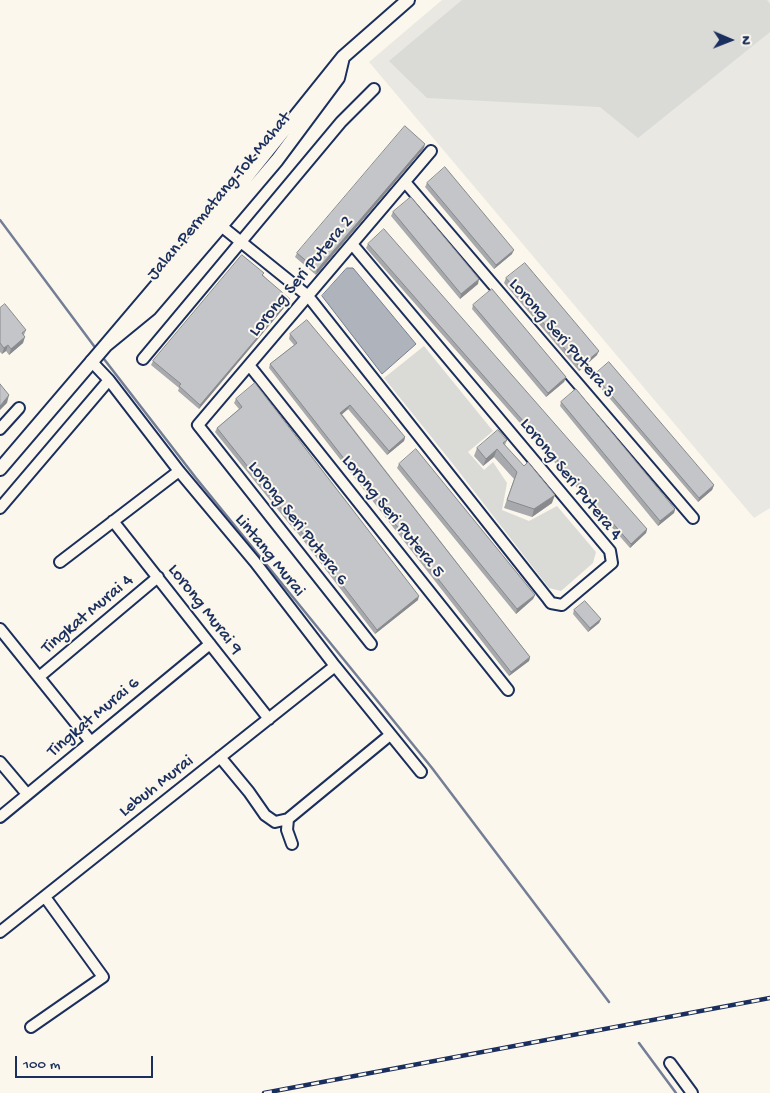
<!DOCTYPE html>
<style>
body{margin:0}
#map{position:relative;width:770px;height:1093px;overflow:hidden;background:#fbf7ec;font-family:"Gochi Hand",sans-serif}
canvas{display:block}
.north{position:absolute;left:705px;top:15px;width:50px;height:50px;-webkit-text-stroke:4px #fbf7ec;paint-order:stroke;rotate:91deg;font-size:14px;font-weight:700;line-height:20px;text-align:center;color:#1b2f5e}
.north::after{content:'';display:block;margin:auto;width:18px;height:22px;background:#1b2f5e;clip-path:polygon(50% 0,100% 100%,50% 72%,0 100%)}
.scale{position:absolute;left:15px;top:1056px;width:138px;height:22px;box-sizing:border-box;border:2px solid #1b2f5e;border-top:0;padding-left:6px;font-size:15px;line-height:18px;white-space:nowrap;color:#1b2f5e;-webkit-text-stroke:4px #fbf7ec;paint-order:stroke}
</style>
<div id="map">
<canvas width="770" height="1093"></canvas>
<div class="north">N</div>
<div class="scale">100 m</div>
</div>
<script>
const g = document.querySelector('canvas').getContext('2d');
g.lineJoin = 'round';
function fillPath(path, color) { g.fillStyle = color; g.fill(path, 'evenodd'); }
function stroke(path, color, width, dash) { g.strokeStyle = color; g.lineWidth = width; g.lineCap = dash ? 'butt' : 'round'; g.setLineDash(dash || []); g.stroke(path); }
function drawText(font, color, halo, rows, align = 'center') {
  g.font = font + ' "Gochi Hand",sans-serif'; g.lineWidth = 4; g.setLineDash([]); g.textBaseline = 'middle'; g.strokeStyle = halo; g.fillStyle = color; for (const [text, x, y, turn = 0] of rows) {
    g.save(); g.translate(x, y); g.rotate((+turn || 0) * Math.PI / 180); g.textAlign = isNaN(turn) ? turn : align; if (halo) g.strokeText(text, 0, 0); g.fillText(text, 0, 0); g.restore();
  }
}
const built = new Path2D(`
 M442,0H770V508L754,518L369,62Z`);
const green = new Path2D(`
 M462,0H767L770,4V32L638,138L600,107L427,98L389,61Z
 M424,346L493,431L468,452L484,470L493,462L507,483L502,510L529,521L557,506L596,552L593,563L561,591L549,588L453,464L384,378Z`);
const water = new Path2D(`
 M347,268H353L416,344L382,374L322,296Z`);
const stream = new Path2D(`
 M0,220L94,346
 M104,359L196,478L432,768L609,1002
 M639,1043L676,1093`);
const minor = new Path2D(`
 M405,182L693,518
 M215,221L308,296L548,599L551,603L562,605L612,563L610,551L352,244
 M143,359L341,122L374,89
 M91,361L109,380L179,471L255,562L335,666L421,772
 M249,365L508,690
 M0,429L19,408
 M0,508L109,380
 M113,521L269,719
 M60,562L179,471
 M0,629L91,742
 M371,644L198,425L431,151
 M39,677L158,577
 M220,757L249,792L265,815L275,822L288,819
 M0,762L27,794
 M0,817L210,644
 M292,844L287,830L288,819L390,735
 M0,932L335,666
 M31,1027L103,977L45,897
 M670,1063L692,1093`);
const tertiary = new Path2D(`
 M343,57L338,78L277,160L221,226L150,309L106,345L213,219L343,57L408,0
 M0,469L106,345`);
const rail = new Path2D(`
 M264,1093L770,998`);
const wall = new Path2D(`
 M424,148L316,275L295,257L297,253Z
 M427,183L512,254L494,269L425,187Z
 M393,212L478,284L460,299L391,216Z
 M368,244L647,529L646,533L630,548L366,248Z
 M263,275L288,303L199,409L178,391L179,388L151,365L153,361Z
 M506,278L597,355L579,371L504,283Z
 M473,305L566,377L564,382L546,397L472,309Z
 M0,308L26,330L24,335L23,343L9,355L6,351L2,354L0,352Z
 M290,334L405,437L404,441L387,455L348,409L342,414L530,657L529,661L509,676L269,368L270,364L294,345L289,339Z
 M594,375L714,485L712,490L698,502L593,379Z
 M236,399L418,600L375,634L296,531H295L215,432L217,428L239,409L234,403Z
 M561,402L675,509L674,513L658,526L560,406Z
 M507,440L505,445L552,503L532,517L504,508L514,479L494,457L483,466L474,456L477,448Z
 M399,464L535,595L533,599L516,614L397,468Z
 M574,610L601,619L599,623L588,632L573,614Z`);
const shadedWall = new Path2D(`
 M425,144L424,148L316,275L317,270Z
 M514,250L512,254L494,269L496,265Z
 M479,279L478,284L460,299L461,294Z
 M290,299L288,303L199,409L200,405Z
 M25,337L23,343L9,355L11,349Z
 M8,345L6,351L2,354L4,348Z
 M599,351L597,355L579,371L580,367Z
 M566,377L564,382L546,397L548,393Z
 M9,395L7,403L0,410V406Z
 M350,405L348,409L339,417L340,413Z
 M405,437L404,441L387,455L389,451Z
 M497,449L494,457L483,466L486,459Z
 M714,485L712,490L698,502L699,498Z
 M555,495L552,503L532,517L534,509Z
 M675,509L674,513L658,526L660,521Z
 M647,529L646,533L630,548L631,544Z
 M535,595L533,599L516,614L517,609Z
 M419,596L418,600L375,634L377,630Z
 M601,619L599,623L588,632L590,628Z
 M530,657L529,661L509,676L511,672Z`);
const building = new Path2D(`
 M405,126L425,144L317,270L297,253Z
 M445,167L514,250L496,265L427,183Z
 M411,197L479,279L461,294L393,212Z
 M384,229L647,529L631,544L368,244Z
 M242,255L264,273L262,275L290,299L200,405L179,386L181,384L153,361Z
 M525,263L599,351L580,367L506,278Z
 M492,289L566,377L548,393L473,305Z
 M5,304L26,330L22,333L25,337L11,349L8,345L4,348L0,343V308Z
 M307,320L405,437L389,451L350,405L340,413L530,657L511,672L270,364L297,343L290,334Z
 M609,362L714,485L699,498L594,375Z
 M255,383L419,596L377,630L297,526L296,527L217,428L242,407L236,399Z
 M0,384L9,395L0,406Z
 M576,389L675,509L660,521L561,402Z
 M498,430L507,440L503,443L524,466L528,462L555,495L534,509L507,500L517,472L497,449L486,459L477,448Z
 M416,449L535,595L517,609L399,464Z
 M585,601L601,619L590,628L574,610Z`);
const streetNames = [
 ["Jalan Permatang Tok Mahat",220,197,-50],
 ["Lorong Seri Putera 2",302,277,-50],
 ["Lorong Seri Putera 3",561,339,49],
 ["Lorong Seri Putera 4",570,480,51],
 ["Lorong Seri Putera 5",392,517,51],
 ["Lorong Seri Putera 6",297,524,52],
 ["Lintang Murai",269,556,51],
 ["Lorong Murai 9",204,610,52],
 ["Tingkat Murai 4",88,615,-40],
 ["Tingkat Murai 6",94,718,-40],
 ["Lebuh Murai",157,787,-38]
];
fillPath(built, '#eae8e2');
fillPath(green, '#dadad7');
fillPath(water, '#afb3bb');
stroke(water, '#747e96', 1);
stroke(stream, '#747e96', 2.5);
stroke(minor, '#1b2f5e', 14);
stroke(tertiary, '#1b2f5e', 16);
stroke(minor, '#fbf7ec', 10);
stroke(tertiary, '#fbf7ec', 12);
stroke(rail, '#1b2f5e', 4.5);
stroke(rail, '#fbf7ec', 2.5, [8]);
fillPath(wall, '#a8a9ad');
fillPath(shadedWall, '#888a8d');
fillPath(building, '#c3c5c9');
stroke(building, '#888a8d', 1);
drawText('18px', '#1b2f5e', '#fbf7ec', streetNames);
</script>
